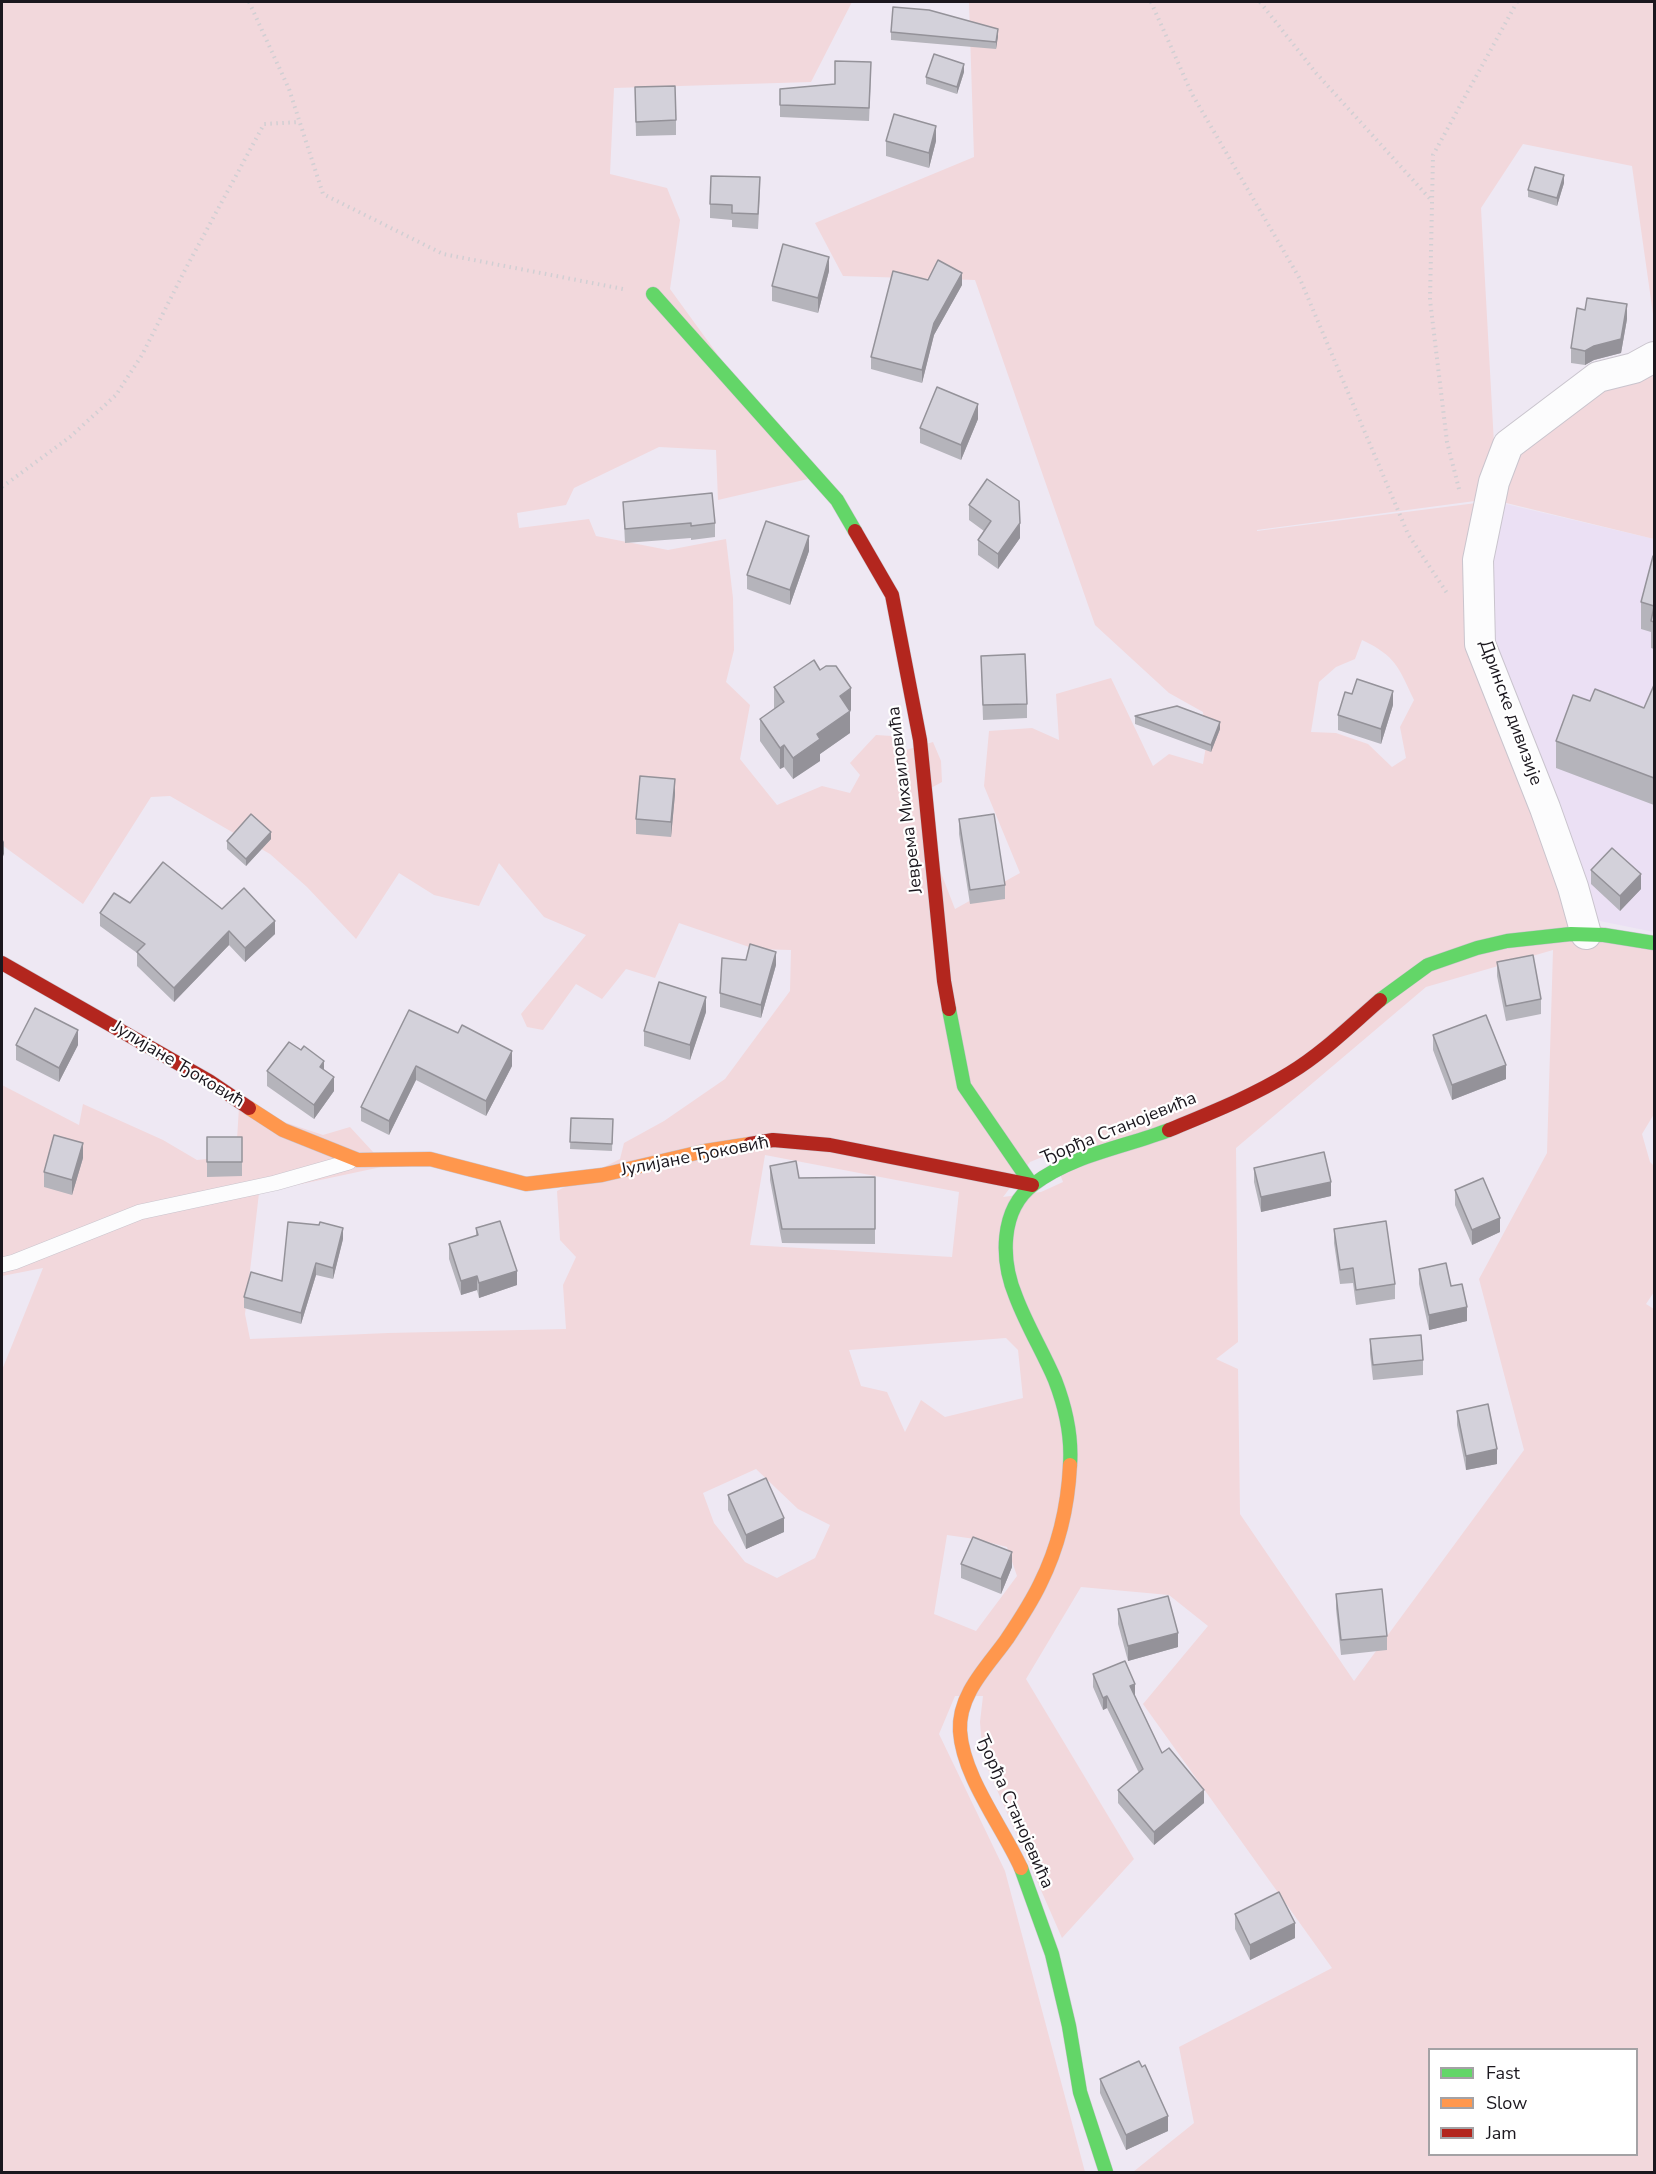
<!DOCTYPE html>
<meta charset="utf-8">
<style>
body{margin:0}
#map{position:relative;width:1656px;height:2174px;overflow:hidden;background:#eee8f3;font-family:"Nunito Sans",sans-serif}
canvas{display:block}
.frame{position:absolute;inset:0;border:3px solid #1b171e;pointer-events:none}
.legend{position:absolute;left:1428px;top:2048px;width:210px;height:108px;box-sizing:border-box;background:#fff;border:2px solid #a4a2a5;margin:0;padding:8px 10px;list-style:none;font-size:18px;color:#1b171e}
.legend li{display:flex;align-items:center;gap:12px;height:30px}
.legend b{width:30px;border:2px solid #a4a2a5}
</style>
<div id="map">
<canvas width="1656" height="2174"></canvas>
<div class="frame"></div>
<ul class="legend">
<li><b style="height:8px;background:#63d668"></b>Fast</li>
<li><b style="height:8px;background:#ff974d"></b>Slow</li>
<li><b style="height:8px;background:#b3261e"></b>Jam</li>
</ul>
</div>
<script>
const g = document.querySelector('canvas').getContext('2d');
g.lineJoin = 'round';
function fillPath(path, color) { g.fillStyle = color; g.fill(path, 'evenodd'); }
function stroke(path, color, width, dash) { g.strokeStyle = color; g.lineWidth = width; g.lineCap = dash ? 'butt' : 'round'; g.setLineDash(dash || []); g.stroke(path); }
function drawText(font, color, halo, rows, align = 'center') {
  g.font = font + ' "Nunito Sans",sans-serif'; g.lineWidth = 4.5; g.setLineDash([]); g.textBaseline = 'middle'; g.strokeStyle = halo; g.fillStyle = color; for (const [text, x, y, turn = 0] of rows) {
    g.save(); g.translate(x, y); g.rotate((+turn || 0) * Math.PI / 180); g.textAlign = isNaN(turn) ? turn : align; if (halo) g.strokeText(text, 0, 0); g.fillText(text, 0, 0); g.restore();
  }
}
const built = new Path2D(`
 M1493,501L1654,539V932L1590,919L1488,637Z`);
const green = new Path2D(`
 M2,2H852L811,82L614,88L610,174L667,188L680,220L670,289L808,479L718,500L716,450L659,447L574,488L566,505L517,513L519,528L589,519L596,536L668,550L726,539L733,598L734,650L726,682L750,705L740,759L777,805L822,786L850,793L860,775L850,763L876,735L892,736L906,750L933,742L941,761L942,782L920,794L925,832L955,909L1020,873L984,786L989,731L1032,728L1059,740L1056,694L1111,678L1153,766L1169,754L1203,764L1206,746L1203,712L1169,693L1095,625L975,280L843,276L815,223L974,157L969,2H1654V321L1632,166L1523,144L1481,208L1494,444L1654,361V539L1494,500L1470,593L1570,913L1654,950V1114L1642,1134L1650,1162L1654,1166V1292L1646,1304L1654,1309V2172H1133L1194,2123L1179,2047L1332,1968L1143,1704L1208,1626L1169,1595L1081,1587L1026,1679L1134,1859L1062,1938L983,1758L980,1722L983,1696H955L939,1734L1005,1871L1085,2172H2V1370L43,1268L2,1276V1085L79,1125L83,1104L163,1140L197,1160L236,1156L239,1107L323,1135L350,1127L386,1166L259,1193L245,1314L250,1339L388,1333L566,1329L563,1285L576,1257L560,1240L557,1191L620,1159L624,1143L664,1121L725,1079L790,991L791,950L755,949L679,923L655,978L626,969L602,999L576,984L543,1030L527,1027L521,1014L586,935L544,917L499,863L479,906L434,895L399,873L356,939L307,887L270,854L170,796L151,797L83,904L2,845ZM1490,499L1492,501L1257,531V530ZM1362,640C1396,656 1399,668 1414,700L1400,727L1406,758L1392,767L1368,744L1336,733L1311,732L1319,682L1336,667L1355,659ZM1553,950L1547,1153L1479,1279L1524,1450L1354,1681L1240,1514L1238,1369L1216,1359L1238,1342L1236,1148L1426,987ZM1052,1153L1063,1182L1041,1192L1003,1197L1030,1162ZM765,1155L959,1192L952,1257L750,1245ZM1006,1338L1018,1350L1023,1398L945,1417L921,1400L905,1432L887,1392L861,1386L849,1350ZM756,1469L798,1509L830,1525L815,1558L777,1578L745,1562L714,1523L703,1493ZM947,1535L975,1539L1007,1547L1017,1576L976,1631L934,1614ZM1430,2050H1636V2154H1430Z`);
const path = new Path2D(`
 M249,2L289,89L323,194L443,254L623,289
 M1151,2L1192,94L1300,279L1408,534L1447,593
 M1260,2L1316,73L1432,201
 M2,487L70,437L116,395L142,355L186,268L264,124L300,122
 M1459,489L1447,442L1430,300L1433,155L1517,2`);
const lane = new Path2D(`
 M2,1265L14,1262L140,1212L275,1183L349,1162`);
const street = new Path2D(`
 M1586,934L1573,887L1545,808L1480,644L1478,560L1494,482L1508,445L1598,377L1634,368L1654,357`);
const fast = new Path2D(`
 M653,294L837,500L855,531
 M1380,1000L1428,965L1477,948L1507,941L1571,934L1604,935L1654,943
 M949,1009L964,1086L1032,1185
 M1070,1465C1072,1437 1065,1406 1055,1380C1043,1352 1027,1326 1016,1297C1001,1261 999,1210 1034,1184C1072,1155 1125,1147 1169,1130
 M1021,1868L1052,1954L1069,2026L1080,2092L1106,2172`);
const slow = new Path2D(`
 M249,1108L283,1130L358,1160L430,1159L526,1184L602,1175L705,1151L750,1144
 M1021,1868C1002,1826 963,1777 960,1731C958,1694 988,1666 1007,1639C1019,1621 1031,1603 1040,1584C1059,1546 1068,1507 1070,1465`);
const jam = new Path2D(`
 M855,531L892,595L920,740L944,981L949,1009
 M2,963L209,1081L249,1108
 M1169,1130C1210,1113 1253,1096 1290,1073C1323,1053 1351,1025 1380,1000
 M750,1144L773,1140L830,1145L1032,1185`);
const wall = new Path2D(`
 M891,32L998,36L996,49L891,40Z
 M964,72L957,94L926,84V77Z
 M871,74L869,121L780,117V89L835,84Z
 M635,87L676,120V135L636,136Z
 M886,141H936L929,168L886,156Z
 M1564,183L1557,206L1528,197V190Z
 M760,192L758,229L732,227V220L710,218V204Z
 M829,271L818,313L772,301V286Z
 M928,280L962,285L934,335L922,383L871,369V357Z
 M1627,319L1621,353L1594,360L1585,365L1571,363V348Z
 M978,419L961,460L920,443V428Z
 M623,502L715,523V537L691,540V538L625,543Z
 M969,505L1020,538L998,569L978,555V540L984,531L969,520Z
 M809,551L790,605L747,589V575Z
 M1654,556V649L1651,648V632L1641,629V602Z
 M981,656L1027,704V718L983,720Z
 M1654,685V805L1556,768V741L1590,701L1644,708Z
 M774,687L851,710L850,711V733L820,754V761L793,779L784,767L780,769L760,741V719L774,709Z
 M1393,705L1381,744L1338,730V715Z
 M1135,716L1220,729L1211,752L1135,724Z
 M675,794L671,837L636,834V819Z
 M959,819L1005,885V899L970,904L959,834Z
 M271,839L246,866L227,849V841Z
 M1591,870L1641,889L1620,911L1591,884Z
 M130,903L222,909L275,934L245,962L229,945L174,1002L137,966V953L100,926V913Z
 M746,960L776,965L761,1018L720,1007V993Z
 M1497,962L1541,999V1014L1506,1021L1497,976Z
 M706,1012L690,1060L644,1046V1031Z
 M458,1033L512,1066L486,1116L416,1080L389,1135L361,1121V1107Z
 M1433,1035L1506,1079L1452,1100L1433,1050Z
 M16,1045H78L59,1082L16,1060Z
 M324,1070L334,1091L314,1119L267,1086V1071Z
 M571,1118L613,1119L612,1151L570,1149Z
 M207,1137H242V1176L207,1177Z
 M83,1158L72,1195L44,1187V1172Z
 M770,1166L799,1178L875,1177V1244L782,1243L770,1180Z
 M1254,1168L1331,1196L1261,1212L1254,1182Z
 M1455,1190L1500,1232L1472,1245L1455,1205Z
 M476,1228L517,1285L479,1298L477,1290L461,1295L449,1259V1244L476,1236Z
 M1334,1229L1395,1284V1299L1356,1305L1353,1283L1340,1284L1334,1243Z
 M343,1239L333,1279L316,1275L301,1324L244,1308V1297L282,1281Z
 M1419,1269L1451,1286L1467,1321L1429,1330L1419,1284Z
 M1370,1339L1423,1360V1375L1373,1380L1370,1354Z
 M1457,1411L1497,1464L1466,1470L1457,1425Z
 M728,1495L784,1532L746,1549L728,1510Z
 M961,1564L1012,1567L1001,1594L961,1578Z
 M1336,1594L1387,1636V1650L1341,1655L1336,1609Z
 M1118,1609L1178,1647L1128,1661L1118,1624Z
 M1093,1674L1135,1696L1162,1753L1204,1803L1154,1845L1118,1803V1790L1139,1773L1107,1708L1103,1710L1093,1687Z
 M1235,1914L1295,1938L1250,1960L1235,1929Z
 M1100,2079L1168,2131L1126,2150L1100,2093Z`);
const shadedWall = new Path2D(`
 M998,29V36L996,49V42Z
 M964,64V72L957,94V87Z
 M936,126V141L929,168V153Z
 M1564,175V183L1557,206V198Z
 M829,257V271L818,313V298Z
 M962,273V285L934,335L922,383V370L934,323Z
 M1627,304V319L1621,353L1594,360L1585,365V351Z
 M978,404V419L961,460V445Z
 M1020,523V538L998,569V554Z
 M809,536V551L790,605V590Z
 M851,688V710L840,718V696Z
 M1393,691V705L1381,744V729Z
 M850,711V733L820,754V761L793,779V758L817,734Z
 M1220,722V729L1211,752V745Z
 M784,745V767L780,769V748Z
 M675,779V794L671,837V822Z
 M271,832V839L246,866V859Z
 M4,840V854L2,859V844Z
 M1641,874V889L1620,911V896Z
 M275,921V934L245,962V948Z
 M229,931V945L174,1002V988Z
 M776,952V965L761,1018V1005Z
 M706,997V1012L690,1060V1045Z
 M78,1030V1045L59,1082V1068Z
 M512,1051V1066L486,1116V1101Z
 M324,1061V1075L320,1067Z
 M1506,1065V1079L1452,1100V1085Z
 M416,1066V1080L389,1135V1121Z
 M334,1077V1091L314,1119V1105Z
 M83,1143V1158L72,1195V1180Z
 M1331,1182V1196L1261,1212V1197Z
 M1500,1218V1232L1472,1245V1230Z
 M343,1228V1239L333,1279V1268Z
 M316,1263V1275L301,1324V1313Z
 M517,1271V1285L479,1298V1283Z
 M477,1276V1290L461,1295V1281Z
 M1467,1307V1321L1429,1330V1315Z
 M1497,1449V1464L1466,1470V1456Z
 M784,1518V1532L746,1549V1535Z
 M1012,1552V1567L1001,1594V1579Z
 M1178,1633V1647L1128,1661V1646Z
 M1135,1684V1696L1130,1699V1686Z
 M1107,1696V1708L1103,1710V1698Z
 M1204,1790V1803L1154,1845V1832Z
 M1295,1923V1938L1250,1960V1945Z
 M1168,2116V2131L1126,2150V2135Z`);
const building = new Path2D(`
 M893,7L929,10L998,29L996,42L891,32Z
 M934,54L964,64L957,87L926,77Z
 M835,61L871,62L869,108L780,105V89L835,84Z
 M675,86L676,120L636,122L635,87Z
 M894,114L936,126L929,153L886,141Z
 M1535,167L1564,175L1557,198L1528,190Z
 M711,176L760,177L758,214L732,213V205L710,204Z
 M783,244L829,257L818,298L772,286Z
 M938,260L962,273L934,323L922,370L871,357L893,271L928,280Z
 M1587,298L1627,304L1621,339L1594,346L1585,351L1571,348L1577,308L1585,310Z
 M937,387L978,404L961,445L920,428Z
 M987,479L1019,501L1020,523L998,554L978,540L991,521L969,505Z
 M712,493L715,523L691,526V523L625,529L623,502Z
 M766,521L809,536L790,590L747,575Z
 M1653,556H1654V606L1641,602Z
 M1654,607V622L1651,621Z
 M1025,654L1027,704L983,705L981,656Z
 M814,660L820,670L826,666H836L851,688L840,696L850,711L817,734L820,739L793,758L784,745L780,748L760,719L784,702L774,687Z
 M1357,679L1393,691L1381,729L1338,715L1345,692L1352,694Z
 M1654,685V778L1556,741L1573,695L1590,701L1595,689L1644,708Z
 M1177,706L1220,722L1211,745L1135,716Z
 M640,776L675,779L671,822L636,819Z
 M251,814L271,832L246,859L227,841Z
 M994,814L1005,885L970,890L959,819Z
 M1612,848L1641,874L1620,896L1591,870Z
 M163,862L222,909L244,888L275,921L245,948L229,931L174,988L137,952L145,944L100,913L114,893L130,903Z
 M750,944L776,952L761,1005L720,993L722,958L746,960Z
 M1533,955L1541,999L1506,1006L1497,962Z
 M659,982L706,997L690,1045L644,1031Z
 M35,1008L78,1030L59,1068L16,1045Z
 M409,1010L458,1033L462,1025L512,1051L486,1101L416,1066L389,1121L361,1107Z
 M1486,1015L1506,1065L1452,1085L1433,1035Z
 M289,1042L301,1050L304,1046L324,1061L320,1067L334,1077L314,1105L267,1071Z
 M571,1118L613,1119L612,1144L570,1142Z
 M54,1135L83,1143L72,1180L44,1172Z
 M207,1137H242V1162H207Z
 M1324,1152L1331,1182L1261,1197L1254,1168Z
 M796,1161L799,1178L875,1177V1229H782L770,1166Z
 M1483,1178L1500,1218L1472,1230L1455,1190Z
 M500,1221L517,1271L479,1283L477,1276L461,1281L449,1244L478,1235L476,1228Z
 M1386,1221L1395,1284L1356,1290L1353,1268L1340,1270L1334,1229Z
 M288,1222L319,1225L320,1222L343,1228L333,1268L316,1263L301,1313L244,1297L251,1272L282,1281Z
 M1446,1263L1451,1286L1462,1284L1467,1307L1429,1315L1419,1269Z
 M1421,1335L1423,1360L1373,1365L1370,1339Z
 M1488,1404L1497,1449L1466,1456L1457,1411Z
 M766,1478L784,1518L746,1535L728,1495Z
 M973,1537L1012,1552L1001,1579L961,1564Z
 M1382,1589L1387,1636L1341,1640L1336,1594Z
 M1168,1596L1178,1633L1128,1646L1118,1609Z
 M1125,1661L1135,1684L1130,1686L1162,1753L1169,1748L1204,1790L1154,1832L1118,1790L1143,1769L1107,1696L1103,1698L1093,1674Z
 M1279,1892L1295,1923L1250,1945L1235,1914Z
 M1139,2061L1142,2067L1145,2065L1168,2116L1126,2135L1100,2079Z`);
const streetNames = [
 ["Дринске дивизије",1510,713,70],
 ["Јеврема Михаиловића",906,800,-97],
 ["Јулијане Ђоковић",178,1065,31],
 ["Ђорђа Станојевића",1119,1129,-22],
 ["Јулијане Ђоковић",695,1157,-11],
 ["Ђорђа Станојевића",1014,1812,66]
];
fillPath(built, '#ebe0f4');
fillPath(green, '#f2d8dc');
stroke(lane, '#c9c4cd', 16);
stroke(street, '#c9c4cd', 32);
stroke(fast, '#c9c4cd', 15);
stroke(slow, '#c9c4cd', 15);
stroke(jam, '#c9c4cd', 15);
stroke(path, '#d1cfd3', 4, [1.5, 4.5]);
stroke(lane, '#fcfcfd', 15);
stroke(street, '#fcfcfd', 30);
stroke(fast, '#63d668', 14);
stroke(slow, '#ff974d', 14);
stroke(jam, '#b3261e', 14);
fillPath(wall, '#b5b4bb');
fillPath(shadedWall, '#949299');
fillPath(building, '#d3d1da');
stroke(building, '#949299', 1.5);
drawText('18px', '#1b171e', '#fff', streetNames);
</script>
